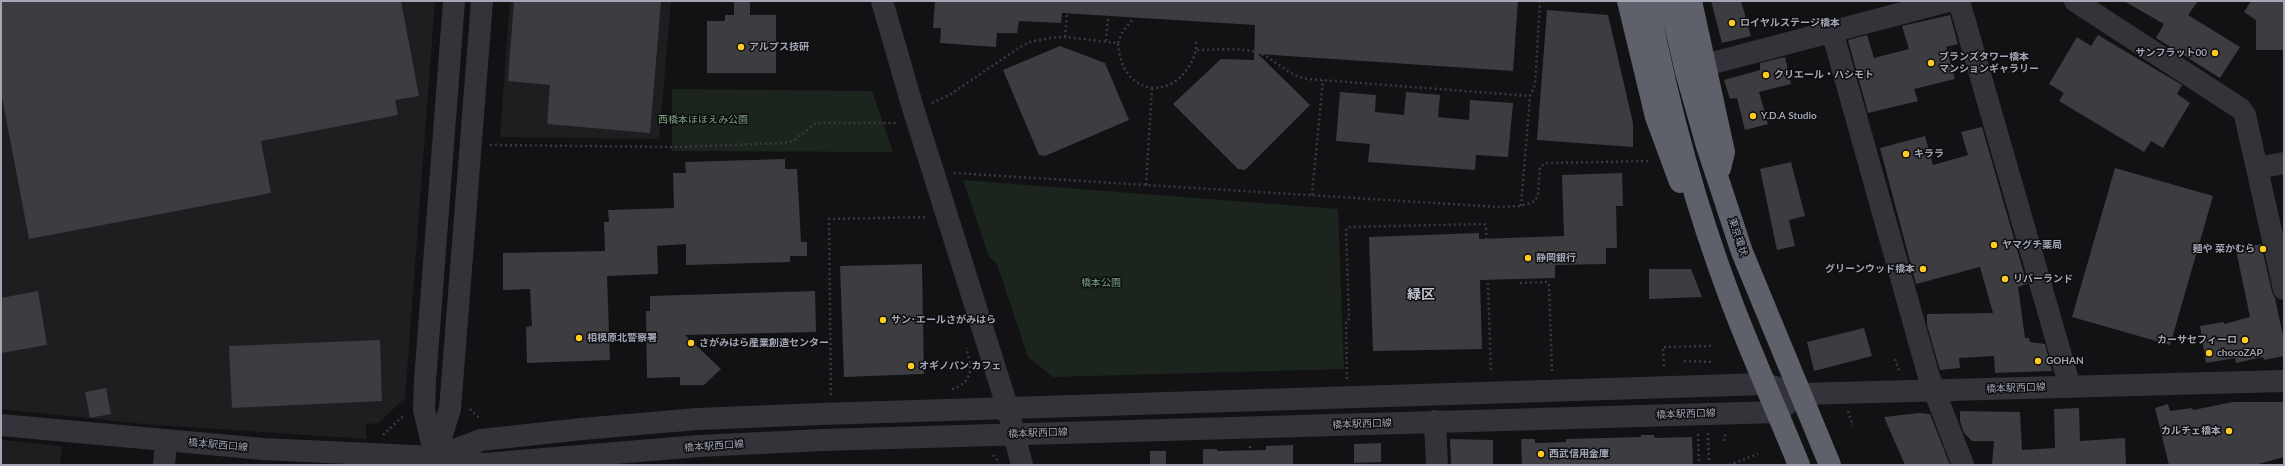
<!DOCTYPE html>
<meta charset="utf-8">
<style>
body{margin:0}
#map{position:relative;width:2285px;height:466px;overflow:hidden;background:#121214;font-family:Lato,sans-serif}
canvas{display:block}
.frame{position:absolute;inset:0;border:2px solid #a2a6b5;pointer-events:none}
</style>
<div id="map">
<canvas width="2285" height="466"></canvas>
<div class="frame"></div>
</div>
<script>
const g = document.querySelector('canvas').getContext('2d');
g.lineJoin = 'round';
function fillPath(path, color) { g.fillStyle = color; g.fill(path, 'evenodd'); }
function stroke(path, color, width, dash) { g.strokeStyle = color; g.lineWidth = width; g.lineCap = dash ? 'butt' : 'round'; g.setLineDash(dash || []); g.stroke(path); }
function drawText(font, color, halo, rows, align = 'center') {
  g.font = font + ' Lato,"Noto Sans JP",sans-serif'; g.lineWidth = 3; g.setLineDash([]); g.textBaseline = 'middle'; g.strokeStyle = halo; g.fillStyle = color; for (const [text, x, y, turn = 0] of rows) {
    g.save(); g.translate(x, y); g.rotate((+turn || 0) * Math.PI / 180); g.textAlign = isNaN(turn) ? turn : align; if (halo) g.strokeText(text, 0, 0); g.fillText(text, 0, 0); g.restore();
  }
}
const built = new Path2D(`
 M1,1H435L405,398L379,423L366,424V439L143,424L1,409Z
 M510,1H671L659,139L500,137Z
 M1,440L62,446L60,465H1Z`);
const green = new Path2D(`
 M672,89L872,91L893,152L672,151Z
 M963,180L1338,209L1344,369L1053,377L1028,357L997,264L989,257Z`);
const building = new Path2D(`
 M1,1H401L419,96L395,100L398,115L261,141L271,193L29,239L1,92Z
 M514,1H661L650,133L547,124L550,85L508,81Z
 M734,1H750V15H776V73H707V21H725V15H734Z
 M935,1H1518L1513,71L1258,54L1310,105L1245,170L1238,169L1173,104L1221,59L1254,60L1255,25L1062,13L1061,23L1019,21L1017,33H997L996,47L940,43L941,28H933Z
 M1711,1H1741L1751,36L1722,43Z
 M2124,1H2198L2188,15L2240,47L2220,78L2156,38L2164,24Z
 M2251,1H2284V50H2256V20L2244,12Z
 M1547,10L1608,15L1633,123V147L1537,140Z
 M1950,15L1958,44L1946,47L1955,79L1914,89L1918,101L1868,113L1848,40L1867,35L1874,58L1909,49L1902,26Z
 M2098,35L2182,85L2177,94L2190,103L2163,148L2151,141L2144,152L2059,101L2064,93L2049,84L2077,37L2091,46Z
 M1060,46L1105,63L1129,120L1045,156L1039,155L1003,70Z
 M1785,57L1791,84L1759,92L1768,124L1745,130L1737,98L1730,99L1724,80L1760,70V63Z
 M1340,92L1376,95L1375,112L1404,115L1406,92L1440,95L1438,117L1469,120L1470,100L1513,103L1508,157L1476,155L1475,170L1368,162L1370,144L1336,141Z
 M1982,127L2027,284L2018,287L2025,338H2029L2030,342L2045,344L2052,371L1995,373L1994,356L1959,358L1960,368L1940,370L1927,325V314L1993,313L1980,267L1916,284L1880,148L1925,136L1933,165L1968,155L1961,132Z
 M785,159V169H797L801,242H807V256H790V262L686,265V244L657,246L658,274L607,276L610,360L527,363L526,327L532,326L530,289L503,290V253L605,251L604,222H609L608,210L674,208L673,173H686L685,162Z
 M1791,162L1805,216L1789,220L1795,246L1777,250L1760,169Z
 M2115,168L2213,196L2170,345L2072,317Z
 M1622,173L1623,206H1616L1617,248H1606V264L1555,265V278L1480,280L1482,349L1373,351L1369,237L1479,233V239L1564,236L1562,175Z
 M2261,244L2272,292L2275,298L2284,340V356L2264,360L2263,357L2236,363L2235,358L2206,363L2200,326L2224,322V324L2250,317L2236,250Z
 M922,264L924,374L844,377L840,266Z
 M1649,269H1691L1702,297L1649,299Z
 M38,291L47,345L1,353V298Z
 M815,291L816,332L685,335L721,369L704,385H680V377L647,378L646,311H650V296Z
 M1864,328L1872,356L1814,371L1807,342Z
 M380,340L382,401L232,408L229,346Z
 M106,388L111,414L90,418L85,392Z
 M2233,402H2283L2284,457L2255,465H2169L2155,408L2168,404L2170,411L2192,408L2193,410Z
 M2079,408L2080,441L2125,438L2126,465L1992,464L1994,441H1972L1964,433L1960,421V411L2020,412L2022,450L2055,448L2054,409Z
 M1919,413L1930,414L1950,465H1905L1884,417Z
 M1641,435H1654L1655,438L1692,437L1693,465H1522L1521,439H1535V443L1566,442V439L1641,437Z
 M1450,439L1493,440V465H1451Z
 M1381,443V462L1354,463V444Z
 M1293,445V464L1203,465V449H1217V451L1266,450V446Z
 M1150,451H1166V465H1150Z`);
const path = new Path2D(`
 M1065,37L1067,13
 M1106,41L1108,16
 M1196,42V50
 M1118,43L1123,31L1134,18
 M932,103L951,94L1020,47L1030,42L1050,38L1065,37L1118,43C1121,100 1181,103 1196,50C1213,50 1244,47 1259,53C1278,61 1286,75 1308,79L1530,96
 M490,145L678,147L782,143L793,141L816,123H898
 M954,173L1499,207L1521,206L1535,201L1538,195L1540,167L1546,163L1651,161
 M1146,185L1152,88
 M1312,195L1323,80
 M1521,206L1530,96L1535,85L1540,1
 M1520,283L1547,282L1549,284L1552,372
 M1895,359L1900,373
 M1684,361L1713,362
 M1664,366L1663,347L1714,346
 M1347,379L1346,321L1349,319L1346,230L1348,227L1484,224L1486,226L1491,373
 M952,389C974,382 972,367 966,348
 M831,395L829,219L927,217
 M470,409L480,419
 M1848,411L1853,426
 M1708,433L1709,463
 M1698,434L1699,465
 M383,435L404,415
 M1724,441L1726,432
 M1250,446V465
 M993,455L1000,463
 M1729,465L1758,454`);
const minor = new Path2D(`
 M882,1L913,108L1007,406L1022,465
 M1959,1L2070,387
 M2075,1L2241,109L2245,115L2284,289
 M1832,31L1929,377L1963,465
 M1705,65L1948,1
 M2258,168L2284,163
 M1435,421L1437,465
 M1,425L263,449L435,457L484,464L699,446L823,440L1777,412L1800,394L2284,381
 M435,456L424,410L425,381L454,1
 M438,456L481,440L582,429L697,419L821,414L1765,384L1800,394
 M435,457L450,409L482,1
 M164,465L166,441`);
const highway = new Path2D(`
 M1628,1L1656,117L1680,182
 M1648,1C1667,101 1696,208 1732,303C1753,358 1777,411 1799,465
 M1670,1L1686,72L1707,146L1742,252L1830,465
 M1691,1L1724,152L1720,168`);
const markers = [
 [1732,23,4,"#fecc20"],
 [741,47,4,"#fecc20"],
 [2215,53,4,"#fecc20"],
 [1931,63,4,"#fecc20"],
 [1766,75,4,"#fecc20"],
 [1753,116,4,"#fecc20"],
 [1906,154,4,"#fecc20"],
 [1994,245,4,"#fecc20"],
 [2263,249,4,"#fecc20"],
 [1528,258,4,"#fecc20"],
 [1923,269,4,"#fecc20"],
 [2005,279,4,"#fecc20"],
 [883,320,4,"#fecc20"],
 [579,338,4,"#fecc20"],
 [2245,340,4,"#fecc20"],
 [691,343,4,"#fecc20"],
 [2209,353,4,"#fecc20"],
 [2038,361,4,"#fecc20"],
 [911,366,4,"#fecc20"],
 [2229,431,4,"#fecc20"],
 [1541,454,4,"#fecc20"]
];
const poiNames = [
 ["ロイヤルステージ橋本",1740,23],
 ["アルプス技研",749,47],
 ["サンフラット00",2207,53,"right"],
 ["ブランズタワー橋本",1939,57],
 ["マンションギャラリー",1939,69],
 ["クリエール・ハシモト",1774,75],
 ["Y.D.A Studio",1761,116],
 ["キララ",1914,154],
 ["ヤマグチ薬局",2002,245],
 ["麺や 菜かむら",2255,249,"right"],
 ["静岡銀行",1536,258],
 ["グリーンウッド橋本",1915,269,"right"],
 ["リバーランド",2013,279],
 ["サン･エールさがみはら",891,320],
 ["相模原北警察署",587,338],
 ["カーサセフィーロ",2237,340,"right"],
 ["さがみはら産業創造センター",699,343],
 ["chocoZAP",2217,353],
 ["GOHAN",2046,361],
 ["オギノパン カフェ",919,366],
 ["カルチェ橋本",2221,431,"right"],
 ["西武信用金庫",1549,454]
];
const parkNames = [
 ["西橋本ほほえみ公園",703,120],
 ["橋本公園",1101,283]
];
const streetNames = [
 ["東京環状",1738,237,72],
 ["橋本駅西口線",2016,388,-2],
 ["橋本駅西口線",1686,414,-2],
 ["橋本駅西口線",1362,424,-2],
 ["橋本駅西口線",1038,433,-2],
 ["橋本駅西口線",218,445,5],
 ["橋本駅西口線",714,446,-4]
];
const districtNames = [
 ["緑区",1421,294]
];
fillPath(built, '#1e1e21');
fillPath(green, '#1c241e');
fillPath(building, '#3c3c41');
stroke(path, '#393a40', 2.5, [2, 3]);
stroke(minor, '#333339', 22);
stroke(highway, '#5e606a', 22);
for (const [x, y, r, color] of markers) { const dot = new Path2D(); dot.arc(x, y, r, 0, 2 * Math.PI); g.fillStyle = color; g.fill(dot); stroke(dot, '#0d0d0f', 1.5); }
drawText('bold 10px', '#a2a6b5', '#0d0d0f', poiNames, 'left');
drawText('10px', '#78a27f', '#0d0d0f', parkNames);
drawText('10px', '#a2a6b5', '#0d0d0f', streetNames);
drawText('bold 14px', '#c3c6d1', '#0d0d0f', districtNames);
</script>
